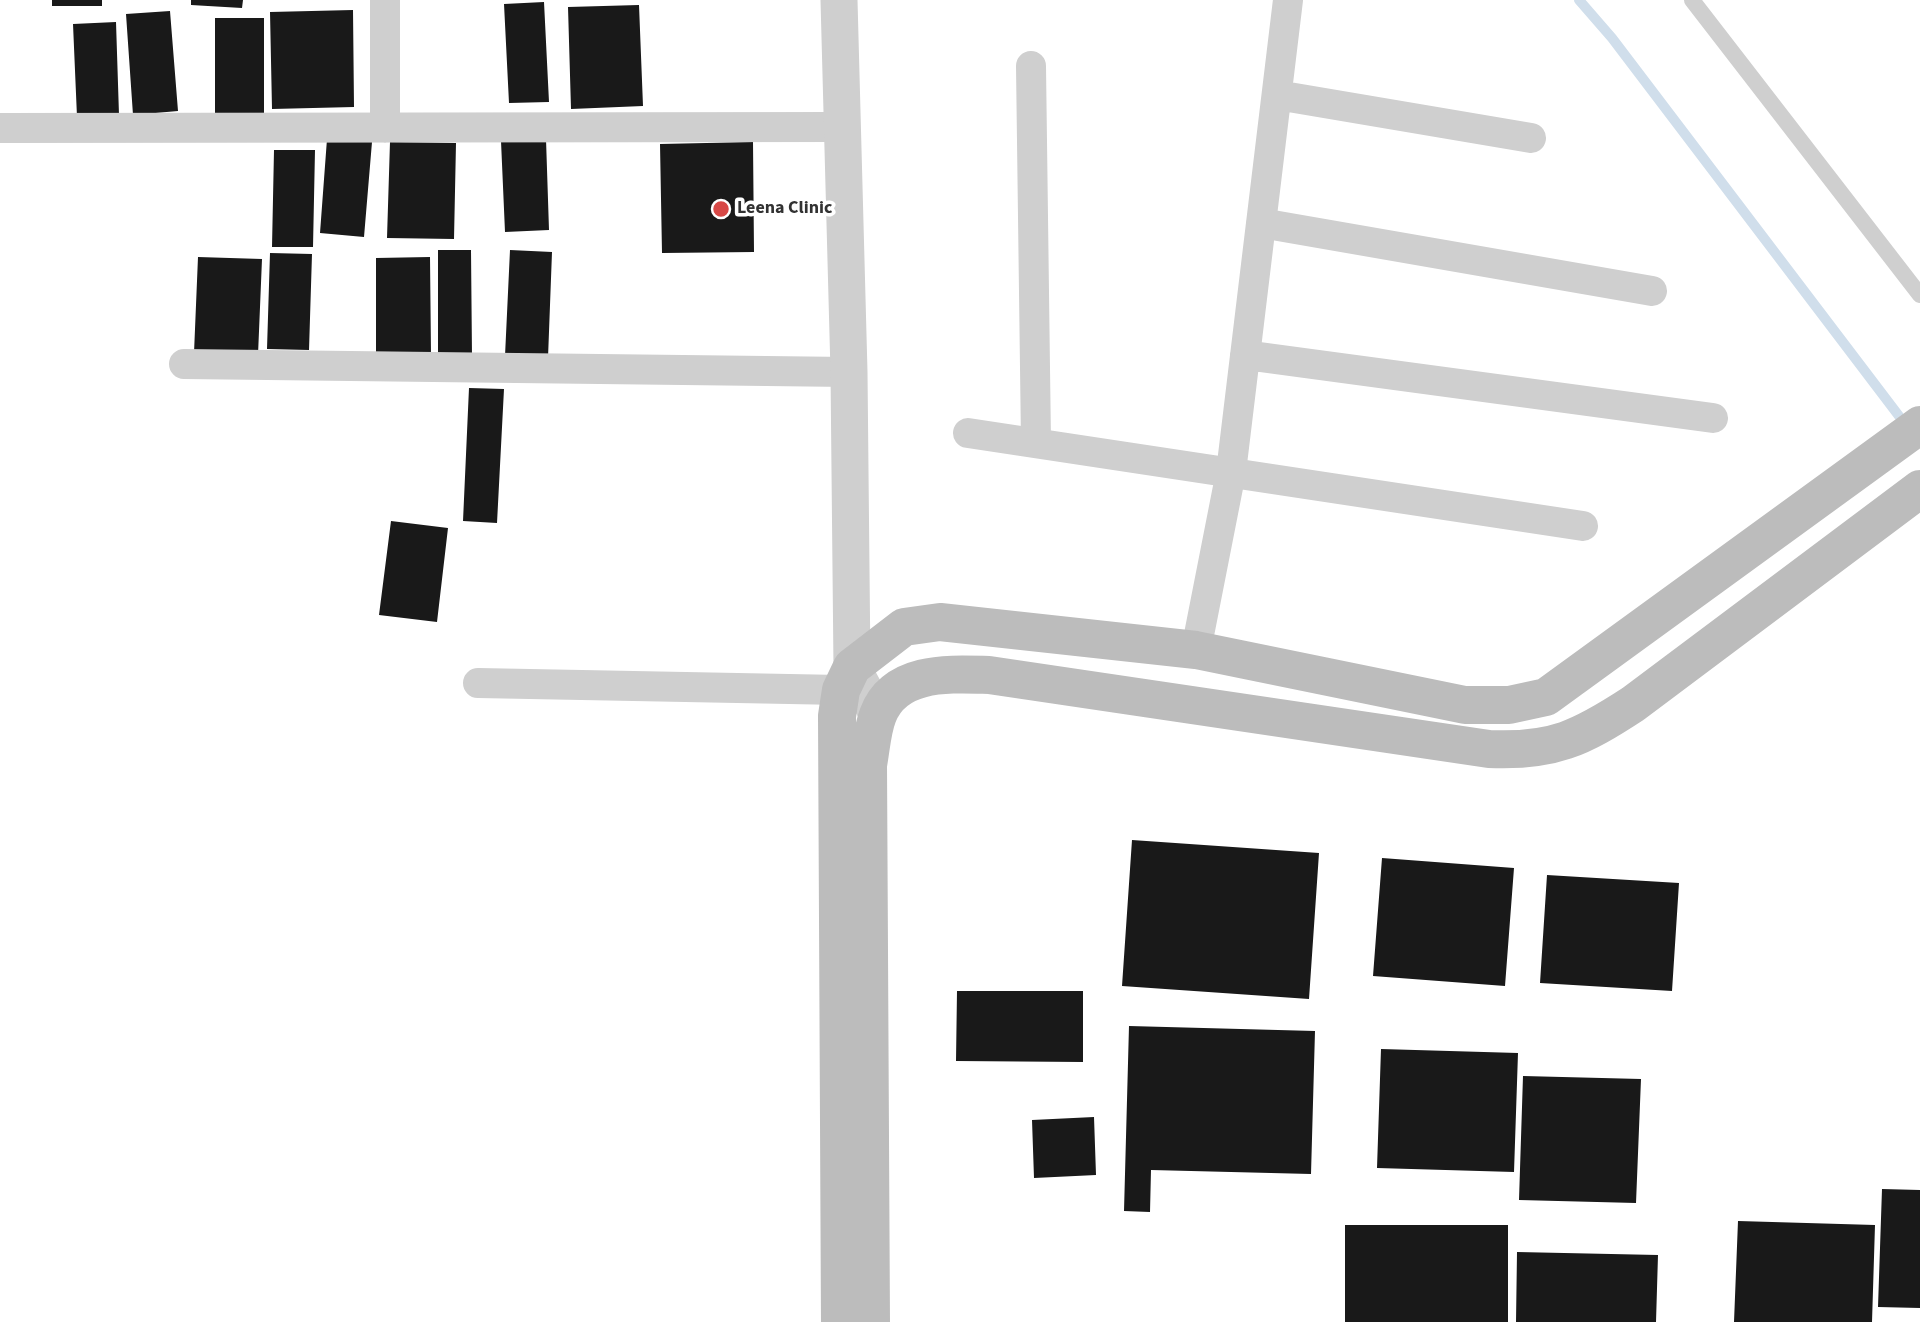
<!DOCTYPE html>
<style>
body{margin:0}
canvas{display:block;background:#fff}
</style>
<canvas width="1920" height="1322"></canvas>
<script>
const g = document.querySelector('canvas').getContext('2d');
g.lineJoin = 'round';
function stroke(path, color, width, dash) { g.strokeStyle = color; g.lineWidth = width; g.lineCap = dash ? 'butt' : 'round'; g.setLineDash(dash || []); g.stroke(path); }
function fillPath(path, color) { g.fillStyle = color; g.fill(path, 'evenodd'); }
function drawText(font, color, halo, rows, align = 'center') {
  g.font = font + ' "Source Sans 3",sans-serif'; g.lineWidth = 7; g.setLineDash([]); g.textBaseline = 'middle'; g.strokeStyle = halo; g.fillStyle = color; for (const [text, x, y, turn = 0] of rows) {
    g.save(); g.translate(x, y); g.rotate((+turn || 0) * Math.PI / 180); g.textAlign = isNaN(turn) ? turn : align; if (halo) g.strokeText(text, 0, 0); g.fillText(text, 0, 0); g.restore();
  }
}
const stream = new Path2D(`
 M1579,0L1612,38L1899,416`);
const building = new Path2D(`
 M52,0H102V6H52Z
 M191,0H243L242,8L191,5Z
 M544,2L549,102L509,103L504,4Z
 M639,5L643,106L571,109L568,7Z
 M353,10L354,107L272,109L270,12Z
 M170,11L178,111L133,115L126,14Z
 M215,18H264V119L215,118Z
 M116,22L119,115L77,117L73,24Z
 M327,139L372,142L364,237L320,233Z
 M546,139L549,230L505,232L501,141Z
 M390,142L456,143L454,239L387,238Z
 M753,142L754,252L662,253L660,144Z
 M274,150H315L313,247H272Z
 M438,250H471L472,357H438Z
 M510,250L552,252L548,358L505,356Z
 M270,253L312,254L309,350L267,349Z
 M198,257L262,259L258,355L194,353Z
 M430,257L431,355L376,356V258Z
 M469,388L504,389L497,523L463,521Z
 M391,521L448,528L437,622L379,615Z
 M1132,840L1319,853L1309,999L1122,986Z
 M1382,858L1514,868L1505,986L1373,976Z
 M1547,875L1679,883L1672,991L1540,983Z
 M957,991H1083V1062L956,1061Z
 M1129,1026L1315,1031L1311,1174L1151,1170L1150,1212L1124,1211Z
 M1381,1049L1518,1053L1514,1172L1377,1168Z
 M1523,1076L1641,1079L1636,1203L1519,1200Z
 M1094,1117L1096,1175L1034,1178L1032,1120Z
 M1882,1189L1920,1190V1308L1878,1307Z
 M1738,1221L1875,1225L1872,1322H1734Z
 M1345,1225H1508V1322H1345Z
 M1517,1252L1658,1255L1656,1322H1516Z`);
const service = new Path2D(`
 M1692,0L1920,295`);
const minor = new Path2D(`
 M385,0V128
 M1031,66L1036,443
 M1277,95L1531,138
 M0,128L843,127
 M1261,223L1652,291
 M1245,355L1713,418
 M184,364L849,372
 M968,433L1583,526
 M1196,650L1231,472L1288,0
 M478,683L841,690`);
const tertiary = new Path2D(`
 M839,0L849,372L852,667L878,715`);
const secondary = new Path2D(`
 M840,1322L837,716L841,690L852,667L904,627L940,622L1196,650L1465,705H1509L1546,697L1920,425
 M871,1322L868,765C871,749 872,730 878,715C895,670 950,674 989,675L1489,749C1553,752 1581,738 1633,704L1920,489`);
const markers = [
 [721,209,9,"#d74846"]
];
const poiNames = [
 ["Leena Clinic",737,209]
];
stroke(stream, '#d0deeb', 10);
fillPath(building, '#191919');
stroke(service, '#cfcfcf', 16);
stroke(minor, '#cfcfcf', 30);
stroke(tertiary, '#cfcfcf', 37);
stroke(secondary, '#bcbcbc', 38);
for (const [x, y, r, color] of markers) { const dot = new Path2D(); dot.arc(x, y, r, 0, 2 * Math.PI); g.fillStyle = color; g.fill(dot); stroke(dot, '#fff', 2.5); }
drawText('bold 18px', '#323232', '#fff', poiNames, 'left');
</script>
